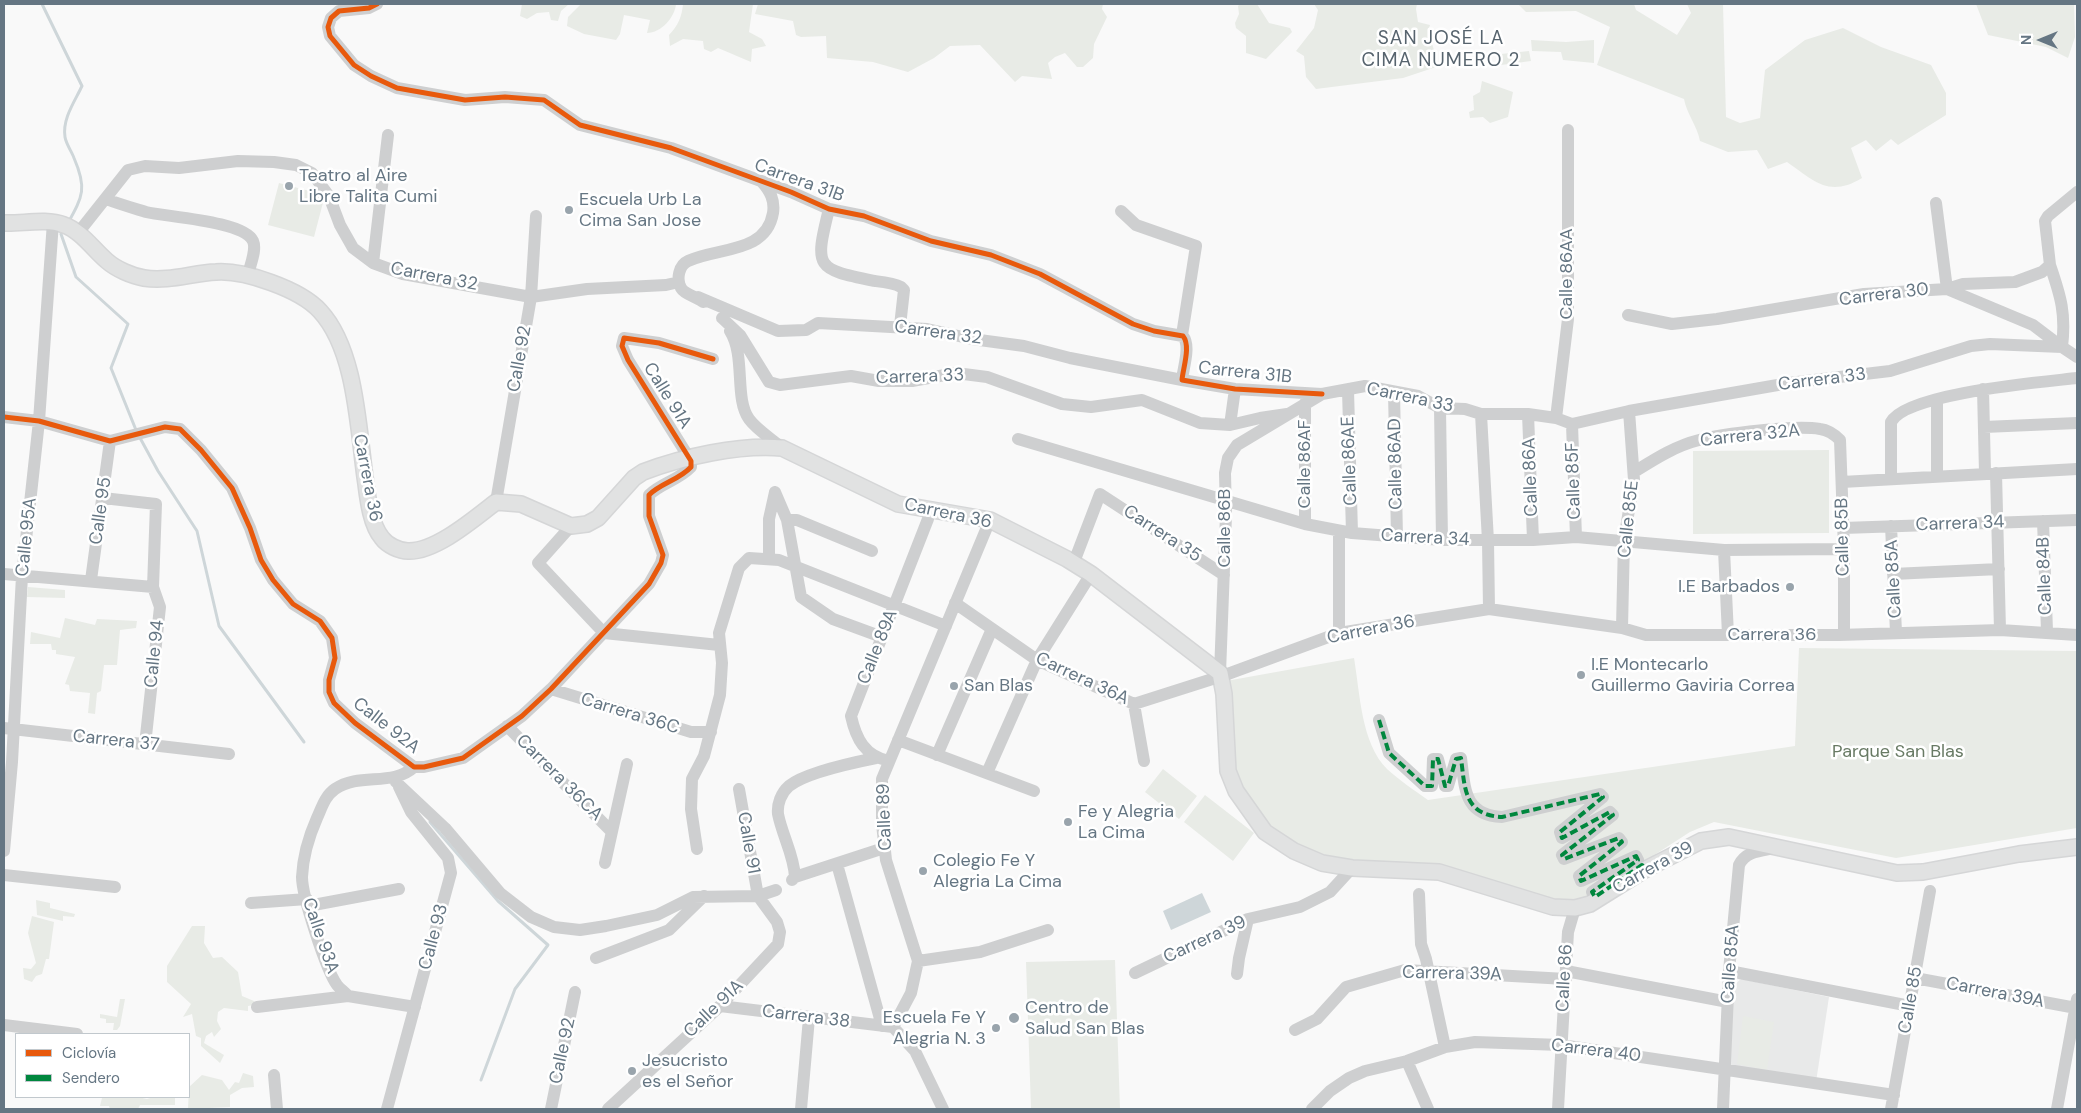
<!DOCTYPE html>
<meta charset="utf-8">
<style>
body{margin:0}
#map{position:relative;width:2081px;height:1113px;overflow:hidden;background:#f9f9f9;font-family:"DM Sans",sans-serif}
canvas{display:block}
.frame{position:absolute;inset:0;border:5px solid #657683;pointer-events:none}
.legend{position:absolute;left:15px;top:1033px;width:175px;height:65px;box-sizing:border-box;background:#fff;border:1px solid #c1c8cd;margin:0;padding:6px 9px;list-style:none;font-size:15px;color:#657683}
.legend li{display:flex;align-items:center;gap:10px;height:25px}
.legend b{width:25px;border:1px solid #c1c8cd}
.north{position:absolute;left:2016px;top:15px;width:50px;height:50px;-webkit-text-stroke:4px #fff;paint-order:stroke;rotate:270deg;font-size:14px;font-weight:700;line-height:20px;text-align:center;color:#657683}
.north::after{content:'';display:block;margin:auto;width:18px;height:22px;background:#657683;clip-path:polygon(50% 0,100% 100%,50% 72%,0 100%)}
</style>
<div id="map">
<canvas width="2081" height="1113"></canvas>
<div class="frame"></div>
<ul class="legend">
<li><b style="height:6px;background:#e8590c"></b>Ciclovía</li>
<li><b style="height:6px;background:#00873e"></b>Sendero</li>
</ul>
<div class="north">N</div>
</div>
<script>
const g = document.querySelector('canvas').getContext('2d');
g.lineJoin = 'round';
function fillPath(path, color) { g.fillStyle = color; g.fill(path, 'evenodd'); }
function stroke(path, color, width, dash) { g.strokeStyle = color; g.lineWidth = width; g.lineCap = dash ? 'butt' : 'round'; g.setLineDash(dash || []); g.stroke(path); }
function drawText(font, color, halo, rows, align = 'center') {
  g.font = font + ' "DM Sans",sans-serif'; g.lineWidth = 5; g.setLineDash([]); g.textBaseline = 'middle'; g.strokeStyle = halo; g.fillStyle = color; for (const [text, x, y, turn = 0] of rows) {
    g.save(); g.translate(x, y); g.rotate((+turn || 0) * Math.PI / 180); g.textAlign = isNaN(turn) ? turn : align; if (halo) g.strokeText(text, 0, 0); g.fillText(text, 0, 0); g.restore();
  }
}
const built = new Path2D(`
 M1741,979L1829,997L1816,1082L1729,1065L1733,986Z`);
const green = new Path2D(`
 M522,4H569L561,11L558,21L551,20L549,12L537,13L527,19L520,16Z
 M581,4H676C675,17 661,33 647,33L650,20L624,15L620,34L616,40L584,34L567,26L568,17Z
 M683,4H753L749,32L762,39L766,46L752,49L751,62L718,48L711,52L704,49L703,41L683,39L670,46L669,35C678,26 682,16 683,4Z
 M758,4H1103L1102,9L1107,17L1094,44L1093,58L1083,67H1077L1065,53L1055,57L1048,63L1052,79L1022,76L1015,82L980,45L950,46L934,58L908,72L873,62L827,58L826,36L801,37L796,35L793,21L755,14Z
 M1240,4H1257L1269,23L1290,28L1292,32L1266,59L1246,53V36L1236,28L1235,23L1239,14L1238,6Z
 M1314,4H1417L1416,9L1418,22L1430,25L1428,31L1439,66L1403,78L1316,89L1306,77L1304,56L1296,51L1314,28L1318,10Z
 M1518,4H1634L1636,10L1677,35L1691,13L1687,4H1723L1726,117L1740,123L1760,118L1765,70L1805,40L1843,28L1881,47L1931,65L1946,93V115L1898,145L1891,139L1876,151L1866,140L1851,148L1862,178C1829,198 1814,181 1787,162L1768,169L1757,150L1728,152L1700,141C1697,125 1687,115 1684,99L1597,65L1610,27L1576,11L1526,12Z
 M1976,4H2074L2075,37L2068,58L2046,47L1988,35Z
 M1531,40L1566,42L1594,40V63L1563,60L1561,52L1532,51Z
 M1529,51L1531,61L1501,65V54Z
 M1482,81L1513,92L1508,117L1490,123L1483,117L1470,118L1469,112L1474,110L1473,96L1480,92Z
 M279,183L325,195L314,237L268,225Z
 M1829,450V533L1693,534V451Z
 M28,587L65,590V598L27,597Z
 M65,618L95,625L97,619L137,621L136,628L120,630L117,665H104L101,691L97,693L95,714L88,713L90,693L70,691L69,685L65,684L75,657L56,654V650H52L51,644H30L31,632L60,638Z
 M1799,648L2077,651V828L1896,858L1714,822L1690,832L1586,899L1574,902H1554L1440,865L1323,859L1268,829L1231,770L1226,681L1354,658C1360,693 1361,743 1387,769C1399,780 1414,790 1428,800L1795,746Z
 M1163,769L1197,796L1179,819L1145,792Z
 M1205,795L1254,833L1233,861L1184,822Z
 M36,900L50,903V908L75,914L74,917L63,916V921L37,915Z
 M32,916L54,922L49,959H46L42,974L36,976L32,982L24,979L23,968L31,969L36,963L28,933Z
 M192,926H205L204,943L213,958L222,957L238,972L242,996L254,1001V1005L248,1006V1011L224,1008L218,1012L217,1021L221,1029L214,1037L212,1032L206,1036L204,1043L224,1055L220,1063L201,1046V1038L196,1036L192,1014L183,1017L191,1004L167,982V966Z
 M1115,960L1120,1109H1031L1026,962Z
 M120,999H125L120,1026L117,1030H113L114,1023H106V1019L100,1018V1014L117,1017Z
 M1743,1016L1774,1022L1767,1070L1737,1064Z
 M243,1073L253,1076L254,1087L242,1088L230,1095V1107L188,1109L189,1087L202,1075L222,1080L229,1090L235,1082L239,1083Z
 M107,1097H138L147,1099L154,1097H175V1105H140L138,1109H110L109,1106H100L102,1098Z`);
const water = new Path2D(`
 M1202,893L1211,912L1171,930L1163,911Z`);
const stream = new Path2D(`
 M42,4L82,86C75,101 62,119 65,137C66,144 72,152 74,158C87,188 83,196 68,223
 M63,231L61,234L76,277L128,324L111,368L136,430
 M139,436L158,471L197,531L219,626L304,742
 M430,822L498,901L548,945L515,989L481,1080`);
const minor = new Path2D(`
 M377,4L369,8L339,11L331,18L328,27L330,36L354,65L371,76L397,88L465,100L505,97L544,100L580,125L671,148L791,192L829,209L864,216L931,241L991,255L1040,274L1133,324L1154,331L1183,336C1191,346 1183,368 1182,380L1235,389L1322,394
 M106,199C119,204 133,208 146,212C167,217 244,221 253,241C257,250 250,265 248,275
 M1936,203L1947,289L2033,325L2062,347
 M829,209C814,269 816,269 875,281C884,282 894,283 901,287L904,290L900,326
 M1121,211L1136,225L1196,246L1182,335
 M78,233L128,170L145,166L179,168L238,161L274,162L296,165L312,173L329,196L340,225L353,248L373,263L403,274L531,297L587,289L666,285L679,282
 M373,263L388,135
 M2050,265C2061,297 2066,314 2062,347
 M698,297L778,331L806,330L818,323L927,329L972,339L1024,346L1070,358L1182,380
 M703,302C696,296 685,295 681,288C676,279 679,265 688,261C717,247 766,254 773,213C775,200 770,191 762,182
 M1628,315L1672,324L1717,319L1864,294L1947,289L1963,284L2015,282L2042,272L2050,265L2045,221L2048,216L2077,192
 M722,318L740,335L769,382L780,385L851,376L879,381H912L956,373L987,377L1062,404L1091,407L1142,400L1200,423L1230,425L1260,418L1287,414
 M730,331C746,356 734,398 749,419C757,430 772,439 782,448
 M1983,389L1985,473
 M1348,390L1352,533
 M1394,392L1397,537
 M1440,408L1442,540
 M1481,414L1488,541L1489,609
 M1528,414L1533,540
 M4,417L39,421L110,441L165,427L180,429L201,450L232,488L250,528L261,560L273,580L293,604L320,621L332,638L335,658L329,680V692L334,703L355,723L414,767H424L463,758L522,716L551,689L649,584L661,563L663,555L649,516V495C661,483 679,480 691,467V461L628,360L622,346L624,338L659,343L713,359
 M1556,418L1568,319V130
 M1572,424L1576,537
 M1230,425L1235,389
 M1984,427L2077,423
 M1018,439L1305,524L1352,533L1442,540H1533L1576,537L1724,550L1844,549
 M1634,472C1655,459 1675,446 1699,440C1724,433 1795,425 1820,429C1828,430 1834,434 1840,440L1844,549V634
 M1996,473L2000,630
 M1937,476V400
 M1891,479V422C1906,393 2043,382 2077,378
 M1842,482L2077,469
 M775,492L787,520L801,597L833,619L882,637
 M103,498L156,504L153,587L160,607L145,745
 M496,502L531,297L536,216
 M787,520H797L872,551
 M2043,521L2047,631
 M1305,524V403
 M571,526L538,563L604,633L719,645
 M1891,526L1896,632
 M1843,528L2077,520
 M1339,531V633
 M1724,550L1728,635
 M769,558V519L775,492
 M1074,562L1100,494L1224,575
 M4,574L153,587
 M1893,574L1999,569
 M91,580L110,441
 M955,603L1037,660L1134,704L1225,675L1339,633L1489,609L1622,628L1646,635H1839L2000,630L2077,635
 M1622,628L1624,540L1634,480L1629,411
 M1220,673L1226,515L1225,473L1228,458L1237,445L1322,394L1365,386L1418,396L1440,408L1465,409L1481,414H1528L1556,418L1572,424L1629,411L1789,383L1890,371L1971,346L1990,344L2062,347L2077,357
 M551,689L691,732H711
 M1134,704L1144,761
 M1379,720L1389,753L1425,786H1432L1433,759H1438L1445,786H1448L1456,759L1461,758C1465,789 1464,815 1502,817L1600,794L1603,797L1560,832L1562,838L1610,812L1613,815L1562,855L1564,859L1619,838L1622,842L1579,876L1581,881L1636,856L1638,860L1592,892L1595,897L1606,890
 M507,726L611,831
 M4,728L229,754
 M898,740L1034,791
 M937,755L992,629
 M889,761C865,756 856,739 851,716L928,519
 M987,773L1037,660L1091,574
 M396,782L445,828L500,893L531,917L554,927L580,930L606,926L657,915L693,897L758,896L776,890
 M697,849L691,809L692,779L704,756L720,695L722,663L719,633L739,568L749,558L779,560L946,626
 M4,851L12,762L22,576L39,421L53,222
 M605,863L627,764
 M837,864L882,1026
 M4,875L115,887
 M795,877L884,848
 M792,880L795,877C794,855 782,835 778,814C777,804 781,793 789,786C805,773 856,762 876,758
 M1419,894L1421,944L1426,959L1445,1047
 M251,903L307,899
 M308,906L399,889
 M596,958L669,930L704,896
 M918,961L980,952L1048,930
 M1566,971L1728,1002
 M1729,971L1910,1006
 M1135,973L1248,919L1300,907L1330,892L1352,868
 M1237,974L1239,958L1248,919
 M1915,978L2076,1008
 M348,996C345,992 340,989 337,985C326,970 302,896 302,877C303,856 309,836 317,818C322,807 325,796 335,789C360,772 392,787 414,767
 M720,1006L893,1027
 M257,1007L348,996L415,1007
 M4,1025L77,1034
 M893,1027L911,993L918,961L886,860L882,824V779L990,520
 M893,1027L915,1051L943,1109
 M1295,1030L1317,1019L1346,987L1405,970L1566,979
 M1407,1061L1428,1109
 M274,1075L277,1109
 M387,1109L451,873L448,858L411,812L399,787
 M551,1109L575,992
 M608,1109L720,1006L778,944L780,932L777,922L758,896L739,789
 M801,1109L809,1018
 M1312,1109L1330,1091L1349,1078L1365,1071L1407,1061L1445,1047L1475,1042L1561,1045L1894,1095
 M1558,1109L1568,932L1575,908
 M1723,1109L1729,971L1739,865C1746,851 1761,851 1775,848
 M1891,1109L1930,891
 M2057,1109L2077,999`);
const major = new Path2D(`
 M4,223C22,224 46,218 64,225C81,231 93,249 107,261C116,269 132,276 144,278C168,282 193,273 216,272C244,270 300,289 320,311C357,351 358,432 366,484C368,500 371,525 382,538C387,545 399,551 408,551C436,552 475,518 496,502L521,504L571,526L587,524L598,518L634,478L643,472C682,457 740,444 782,448L898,504L990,520L1067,559L1091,574L1220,673L1224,694L1228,771L1236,791L1265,832L1294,851L1322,863L1352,868L1439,872L1553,907L1575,908L1590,904L1646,869L1701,841L1729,837L1897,873L1923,872L2019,854L2077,847`);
const quiet = new Path2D(`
 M1379,720L1389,753L1425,786H1432L1433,759H1438L1445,786H1448L1456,759L1461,758C1465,789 1464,815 1502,817L1600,794L1603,797L1560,832L1562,838L1610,812L1613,815L1562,855L1564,859L1619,838L1622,842L1579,876L1581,881L1636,856L1638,860L1592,892L1595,897L1642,865L1646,869`);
const cycleway = new Path2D(`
 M377,4L369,8L339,11L331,18L328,27L330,36L354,65L371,76L397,88L465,100L505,97L544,100L580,125L671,148L791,192L829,209L864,216L931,241L991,255L1040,274L1133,324L1154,331L1183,336C1191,346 1183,368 1182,380L1235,389L1322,394
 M4,417L39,421L110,441L165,427L180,429L201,450L232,488L250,528L261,560L273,580L293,604L320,621L332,638L335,658L329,680V692L334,703L355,723L414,767H424L463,758L522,716L551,689L649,584L661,563L663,555L649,516V495C661,483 679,480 691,467V461L628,360L622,346L624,338L659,343L713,359`);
const markers = [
 [289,186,5,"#99a4ac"],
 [569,210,5,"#99a4ac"],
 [1790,587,5,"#99a4ac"],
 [1581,675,5,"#99a4ac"],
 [954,686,5,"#99a4ac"],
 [1068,822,5,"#99a4ac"],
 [923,871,5,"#99a4ac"],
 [1014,1018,6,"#99a4ac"],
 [996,1028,5,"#99a4ac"],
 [632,1071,5,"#99a4ac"]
];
const poiNames = [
 ["Teatro al Aire",299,176],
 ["Libre Talita Cumi",299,197],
 ["Escuela Urb La",579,200],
 ["Cima San Jose",579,221],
 ["I.E Barbados",1780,587,"right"],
 ["I.E Montecarlo",1591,665],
 ["Guillermo Gaviria Correa",1591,686],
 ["San Blas",964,686],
 ["Fe y Alegria",1078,812],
 ["La Cima",1078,833],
 ["Colegio Fe Y",933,861],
 ["Alegria La Cima",933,882],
 ["Centro de",1025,1008],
 ["Salud San Blas",1025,1029],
 ["Escuela Fe Y",986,1018,"right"],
 ["Alegria N. 3",986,1039,"right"],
 ["Jesucristo",642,1061],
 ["es el Señor",642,1082]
];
const streetNames = [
 ["Carrera 31B",799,181,20],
 ["Calle 86AA",1567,274,-90],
 ["Carrera 32",434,277,11],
 ["Carrera 30",1884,295,-7],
 ["Carrera 32",938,333,8],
 ["Calle 92",520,359,-80],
 ["Carrera 31B",1245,373,6],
 ["Carrera 33",920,377,-2],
 ["Carrera 33",1822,380,-7],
 ["Calle 91A",667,396,58],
 ["Carrera 33",1410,398,12],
 ["Carrera 32A",1750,436,-6],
 ["Calle 86AE",1350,461,-92],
 ["Calle 86AF",1305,464,-90],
 ["Calle 86AD",1396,464,-91],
 ["Calle 86A",1531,477,-92],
 ["Carrera 36",367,478,79],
 ["Calle 85F",1574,481,-92],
 ["Calle 95",101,511,-82],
 ["Carrera 36",948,514,12],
 ["Calle 85E",1629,519,-84],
 ["Carrera 34",1960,524,-2],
 ["Calle 86B",1225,528,-90],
 ["Carrera 35",1162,534,33],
 ["Calle 95A",27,537,-84],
 ["Calle 85B",1843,537,-91],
 ["Carrera 34",1425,538,3],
 ["Calle 84B",2045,576,-92],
 ["Calle 85A",1894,579,-93],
 ["Carrera 36",1371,630,-11],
 ["Carrera 36",1772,635],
 ["Calle 89A",878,647,-68],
 ["Calle 94",155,654,-84],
 ["Carrera 36A",1082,679,25],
 ["Carrera 36C",630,714,17],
 ["Calle 92A",386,726,38],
 ["Carrera 37",116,741,6],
 ["Carrera 36CA",559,778,45],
 ["Calle 89",885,817,-92],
 ["Calle 91",748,843,80],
 ["Carrera 39",1653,868,-29],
 ["Calle 93A",320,936,71],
 ["Calle 93",434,937,-75],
 ["Carrera 39",1205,940,-25],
 ["Calle 85A",1731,964,-86],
 ["Carrera 39A",1452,974,1],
 ["Calle 86",1565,978,-87],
 ["Carrera 39A",1995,993,11],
 ["Calle 85",1911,1000,-80],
 ["Calle 91A",714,1009,-44],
 ["Carrera 38",806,1017,7],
 ["Calle 92",563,1051,-78],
 ["Carrera 40",1596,1051,7]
];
const parkNames = [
 ["Parque San Blas",1898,752]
];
const neighbourhoodNames = [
 ["SAN JOSÉ LA",1441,39],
 ["CIMA NUMERO 2",1441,61]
];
fillPath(built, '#e8e9e9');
fillPath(green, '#e8ebe6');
fillPath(water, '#ced6d9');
stroke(stream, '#ced6d9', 3);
stroke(major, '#d5d6d7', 18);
stroke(minor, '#cecfd0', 12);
stroke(major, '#e1e2e2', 15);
stroke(quiet, '#00873e', 4, [8, 4]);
stroke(cycleway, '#e8590c', 5);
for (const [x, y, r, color] of markers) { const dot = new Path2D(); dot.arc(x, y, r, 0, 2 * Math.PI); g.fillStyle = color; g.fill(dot); stroke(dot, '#fff', 2); }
drawText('18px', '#657683', '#fff', poiNames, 'left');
drawText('18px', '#657683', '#fff', streetNames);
drawText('18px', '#687a64', '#fff', parkNames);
g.letterSpacing = '1px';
drawText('19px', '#57646e', '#fff', neighbourhoodNames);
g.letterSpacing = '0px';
</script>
